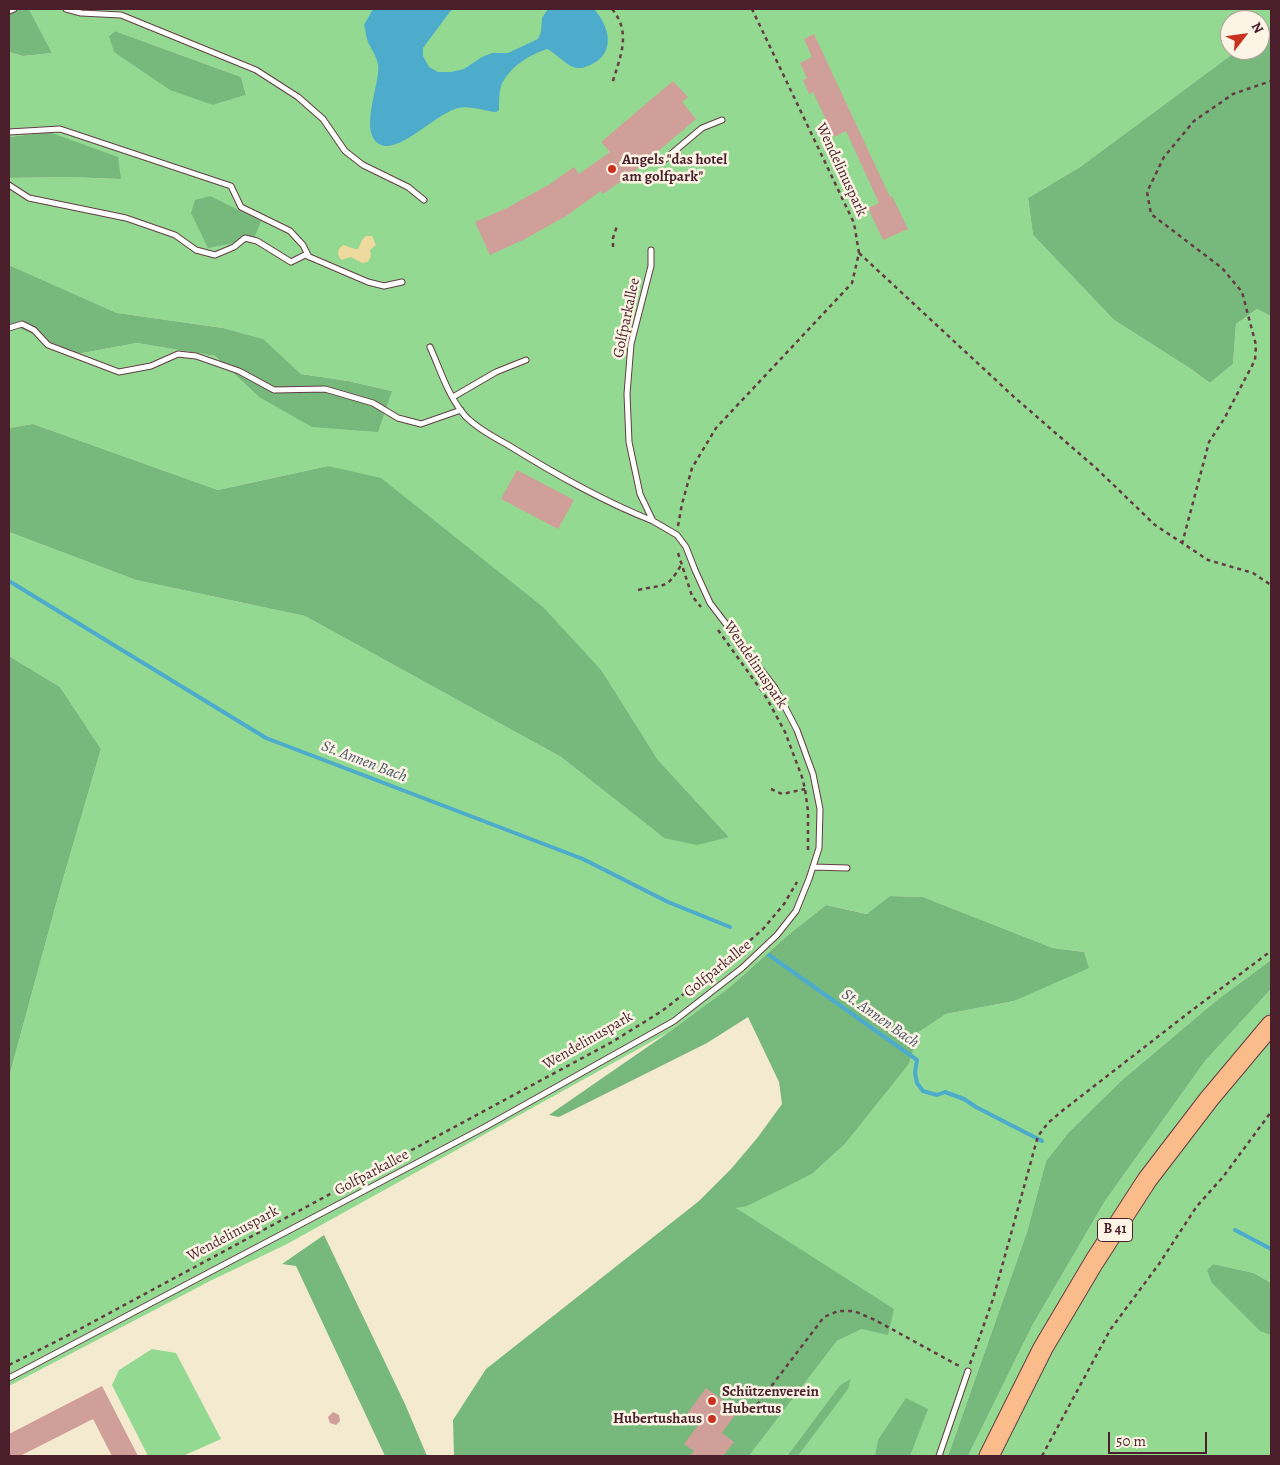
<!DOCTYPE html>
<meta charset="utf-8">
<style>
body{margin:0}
#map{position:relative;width:1280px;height:1465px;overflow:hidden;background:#f4ead0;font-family:Alegreya,serif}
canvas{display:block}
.frame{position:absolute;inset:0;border:10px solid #4a1f2b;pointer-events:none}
.north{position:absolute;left:1220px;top:10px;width:50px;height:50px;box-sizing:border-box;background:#fcf5e5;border:1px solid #b59f9b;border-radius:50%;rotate:60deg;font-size:14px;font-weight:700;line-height:20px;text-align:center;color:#4a1f2b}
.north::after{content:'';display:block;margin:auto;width:18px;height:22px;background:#c8321e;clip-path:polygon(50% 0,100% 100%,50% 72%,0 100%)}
.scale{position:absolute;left:1108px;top:1432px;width:99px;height:22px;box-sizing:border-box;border:2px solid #4a1f2b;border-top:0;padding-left:6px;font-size:15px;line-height:18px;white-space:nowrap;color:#4a1f2b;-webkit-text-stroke:4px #fcf5e5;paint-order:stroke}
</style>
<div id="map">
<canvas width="1280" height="1465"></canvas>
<div class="frame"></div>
<div class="north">N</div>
<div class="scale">50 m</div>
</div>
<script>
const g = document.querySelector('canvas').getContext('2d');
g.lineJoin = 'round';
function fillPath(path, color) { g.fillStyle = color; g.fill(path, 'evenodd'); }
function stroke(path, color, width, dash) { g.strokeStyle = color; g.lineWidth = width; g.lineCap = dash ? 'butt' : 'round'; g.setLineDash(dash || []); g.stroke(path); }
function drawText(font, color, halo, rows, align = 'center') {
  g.font = font + ' Alegreya,serif'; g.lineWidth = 5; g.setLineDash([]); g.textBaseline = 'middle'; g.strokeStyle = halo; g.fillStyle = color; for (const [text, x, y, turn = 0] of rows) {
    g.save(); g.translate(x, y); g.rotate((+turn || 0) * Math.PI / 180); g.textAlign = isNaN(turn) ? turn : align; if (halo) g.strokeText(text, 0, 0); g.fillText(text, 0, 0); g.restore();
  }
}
const green = new Path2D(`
 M29,9H1271V26L1260,34V20H1230V50H1238L1080,167L1028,198L1033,235L1114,320L1191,369L1210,383L1233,364L1236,324L1257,309L1271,316V960L1217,1000L1122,1080L1069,1132L1046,1161L1027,1232L948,1456H798L847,1389L851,1380L840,1385L787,1456H749L837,1341L862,1329L736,1208L812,1174L845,1144L909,1064L919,1032L946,1014L1014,1001L1084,952L1053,948L923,897L890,896L868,914L826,905L788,935L730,987L669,1032L287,1244L210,1281L9,1386V1077L61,886L101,749L60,687L9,656V532L136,580L305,616L561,757L664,838L729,837L658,760L602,671L328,466L218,490L33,424L9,428V326H14L77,354L137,343L215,356L259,397L392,391L348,381L301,374L262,339L223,328L117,313L9,265V178L68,177L121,179L49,132L9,137V52L23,56L52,53ZM115,31L241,77L246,95L213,105L109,36Z
 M1271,989V1283L1254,1273L1213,1264L1207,1270L1260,1330L1271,1335V1456H968L1032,1326L1105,1201L1205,1061Z
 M152,1349L176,1353L221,1439L183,1456H148L112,1385L119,1370Z`);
const forest = new Path2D(`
 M9,9H29L52,53L23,56L9,52Z
 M1271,26V316L1257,309L1236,324L1233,364L1210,383L1191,369L1114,320L1033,235L1028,198L1080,167L1238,50H1260V34Z
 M115,31L241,77L246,95L213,105L170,90L114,52L109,36Z
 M49,132L118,157L121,179L68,177L9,178V137Z
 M210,196L261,221L254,239L208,248L191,213L195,200Z
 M9,265L117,313L223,328L263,339L301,374L348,381L392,391L378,432L312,427L259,397L215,356L137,343L77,354L14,326H9Z
 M33,424L218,490L328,466L381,478L543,607L602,671L658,760L729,837L697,845L664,838L561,757L305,616L136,580L9,532V428Z
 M9,656L60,687L101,749L61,886L9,1077Z
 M890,896L923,897L1053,948L1084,952L1089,968L1014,1001L946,1014L919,1032L909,1064L845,1144L812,1174L747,1206L736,1208L894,1309L888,1335L862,1329L837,1341L749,1456H454L453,1420L486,1369L699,1201L731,1169L758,1137L782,1104L779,1082L748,1017L707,1043L559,1117L549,1115L669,1032L730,987L788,935L826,905L867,914Z
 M1271,960V989L1205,1061L1105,1201L1032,1326L968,1456H948L1027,1232L1046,1161L1069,1132L1122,1080L1217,1000Z
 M324,1235L405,1404L427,1456H385L296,1266L282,1264Z
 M1213,1264L1254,1273L1271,1283V1335L1260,1331L1212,1283L1207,1270Z
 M851,1379L848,1389L798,1456H787L840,1385Z
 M906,1398L928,1409L910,1456H875L878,1440Z`);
const sand = new Path2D(`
 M366,236H372L376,245L370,250L371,256L368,262L362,263L351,257L341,260L338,254L339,249L343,245L355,249H358L362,240Z`);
const water = new Path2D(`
 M373,9H452L423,48V56L429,67L438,72H451L464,69L482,57L492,53H508L538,39L541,32L542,18L548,9H594C611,28 616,55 588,66C583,68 578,69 573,67C567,65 555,53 547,49C529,55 509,67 501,86C499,93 499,102 499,110L496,112C485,111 469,105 458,108C437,113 400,153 381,145C357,134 381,83 378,65C377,57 372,50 369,44C366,38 366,31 364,25Z`);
const stream = new Path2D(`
 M9,581L266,738L583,859L668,902L730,927
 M769,955L917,1060L915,1073L917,1083L923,1091L937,1095L945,1092L964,1099L976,1107L1042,1141
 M1235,1230L1271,1249`);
const building = new Path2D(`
 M814,34L890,197L892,196L908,229L883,240L868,208L879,203L846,131L834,137L813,92L809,94L803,80L807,78L800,63L812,57L804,39Z
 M673,81L688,97L682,102L696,119L630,175L603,194L601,191L566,216L525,239L490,255L475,222L507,208L550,184L574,167L579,174L610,152L601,142Z
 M517,470L574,500L558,529L501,499Z
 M102,1386L138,1456H112L93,1419L20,1456H9V1434Z
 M706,1388L738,1411L722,1433L734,1442L723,1456H690L694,1451L684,1444L699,1424L687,1414Z
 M333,1412L339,1415L340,1421L336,1425L330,1423L328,1417Z`);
const path = new Path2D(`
 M612,9C632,33 620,57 612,84
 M613,247V238L617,226
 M859,253L1013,396L1097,469L1155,525L1208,560L1253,573L1271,585
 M678,526L682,504L692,468L716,428L852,283L859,253L854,223L752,9
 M1182,544L1209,442L1224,419L1255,360L1256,345L1242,292L1222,268L1151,214L1147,192L1164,157L1194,121L1233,94L1271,81
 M678,553L692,596L701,607
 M638,590C664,584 667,590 681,565
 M718,630L766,697L785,732L802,777L805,789L808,811V850
 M771,789L782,794L805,789
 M970,1364L993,1299L1038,1136L1048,1123L1062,1111L1191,1011L1271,951
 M9,1365L65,1337L612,1042L662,1011L730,958L763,929L784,904L797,882
 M757,1405L824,1317L838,1311H854L875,1320L961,1367
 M1042,1456L1110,1330L1159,1264L1197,1206L1223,1177L1271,1112`);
const lane = new Path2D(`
 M66,9L81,13L121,15L256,70L298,97L323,119L345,151L363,165L408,187L424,200
 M9,11L14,9
 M9,132L60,129L231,186L241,207L290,231L303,245L309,257
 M664,160L702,128L722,120
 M9,185L29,198L126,218L175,235L196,250L215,255L234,247L245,238L257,241L291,262L305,255L368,282L384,286L402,282
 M9,328L22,324L34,330L48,345L119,372L151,366L178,354L196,356L239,371L274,390L325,389L373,403L398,418L421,424L461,410
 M430,347C440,369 447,393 462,412C470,424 495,438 508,445C555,474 602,501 653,521
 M453,397L496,372L526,360
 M813,867L847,868
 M9,1378L485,1127L674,1021L742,968L777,935L796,911L809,879L819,848L820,809L813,774L797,730L775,688L710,603L695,570L686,547L677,535L653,521L640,494L629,442L627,394L631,344L651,266V250
 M939,1456L968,1371`);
const highway = new Path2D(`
 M989,1456L1043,1348L1094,1262L1147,1180L1209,1099L1271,1025`);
const markers = [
 [612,169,5,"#c8321e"],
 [712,1401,5,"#c8321e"],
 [712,1419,5,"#c8321e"]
];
const shields = [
 [1115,1230,35]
];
const shieldNames = [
 ["B 41",1115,1230]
];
const poiNames = [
 ["Angels \"das hotel",622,160],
 ["am golfpark\"",622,177],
 ["Schützenverein",722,1392],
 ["Hubertus",722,1409],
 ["Hubertushaus",702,1419,"right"]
];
const streetNames = [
 ["Wendelinuspark",841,170,65],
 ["Golfparkallee",627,318,-78],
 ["Wendelinuspark",755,665,56],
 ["Golfparkallee",718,969,-39],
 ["Wendelinuspark",588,1041,-30],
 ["Golfparkallee",372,1173,-28],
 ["Wendelinuspark",233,1234,-28]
];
const waterNames = [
 ["St. Annen Bach",364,762,21],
 ["St. Annen Bach",880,1019,35]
];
fillPath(green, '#94d992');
fillPath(forest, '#77b97c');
fillPath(sand, '#eeda9e');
fillPath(water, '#4dabcc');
stroke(stream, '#4dabcc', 4);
fillPath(building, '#d19f99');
stroke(lane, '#643d44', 7);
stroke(highway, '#643d44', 21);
stroke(path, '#643d44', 2.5, [4, 4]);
stroke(lane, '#fff', 5);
stroke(highway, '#fabc8b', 19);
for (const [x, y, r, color] of markers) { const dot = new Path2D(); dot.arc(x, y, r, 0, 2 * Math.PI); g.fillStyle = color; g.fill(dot); stroke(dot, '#fcf5e5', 2); }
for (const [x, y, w] of shields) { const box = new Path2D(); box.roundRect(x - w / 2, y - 11.5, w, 23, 4); g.fillStyle = '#fcf5e5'; g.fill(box); stroke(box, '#4a1f2b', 1); }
drawText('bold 14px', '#4a1f2b', null, shieldNames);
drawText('bold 15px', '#4a1f2b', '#fcf5e5', poiNames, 'left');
drawText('15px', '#4a1f2b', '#fcf5e5', streetNames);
drawText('italic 16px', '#4b576b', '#fcf5e5', waterNames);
</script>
